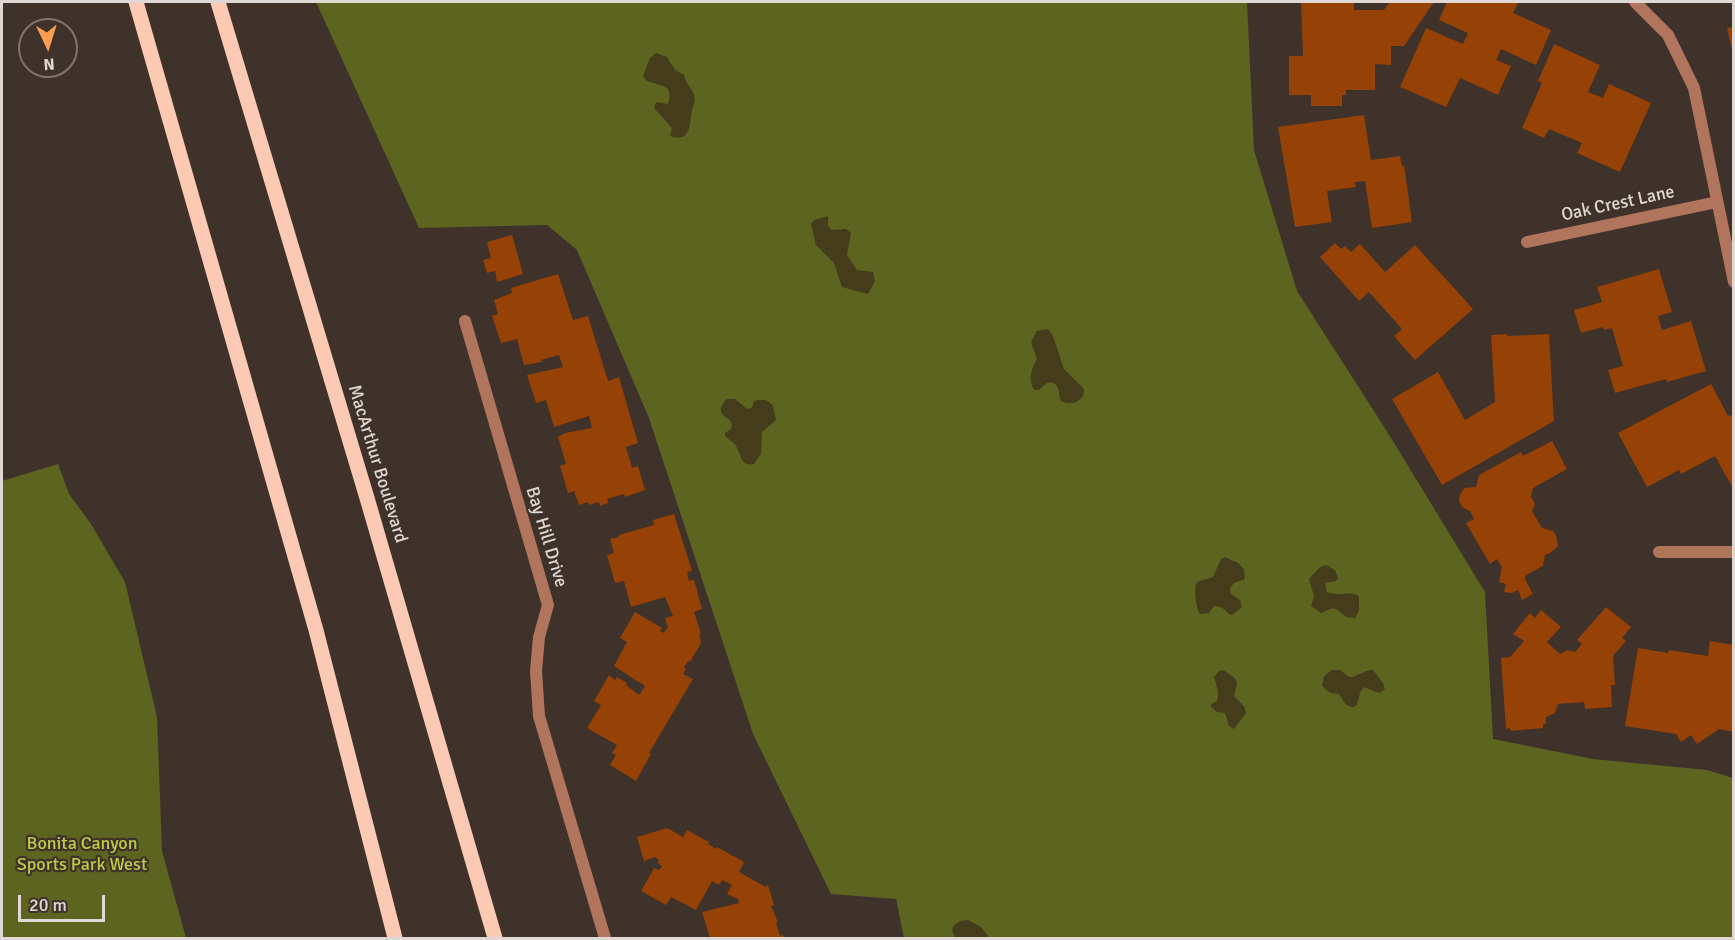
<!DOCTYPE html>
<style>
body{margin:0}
#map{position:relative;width:1735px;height:940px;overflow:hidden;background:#3f322b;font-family:Signika,sans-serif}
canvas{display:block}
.frame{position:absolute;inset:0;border:3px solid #e0d8d4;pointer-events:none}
.north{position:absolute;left:18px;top:18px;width:60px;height:60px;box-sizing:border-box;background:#3f322b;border:2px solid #7f746f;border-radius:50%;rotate:176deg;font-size:16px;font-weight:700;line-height:24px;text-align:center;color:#e0d8d4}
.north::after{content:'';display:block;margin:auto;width:21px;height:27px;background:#fa9f4f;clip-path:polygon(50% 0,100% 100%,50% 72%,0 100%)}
.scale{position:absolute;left:18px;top:895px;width:87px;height:27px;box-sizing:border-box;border:3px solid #e0d8d4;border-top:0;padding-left:8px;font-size:18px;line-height:21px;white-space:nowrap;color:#e0d8d4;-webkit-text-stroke:4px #3f322b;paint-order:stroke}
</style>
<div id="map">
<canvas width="1735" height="940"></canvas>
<div class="frame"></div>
<div class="north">N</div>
<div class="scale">20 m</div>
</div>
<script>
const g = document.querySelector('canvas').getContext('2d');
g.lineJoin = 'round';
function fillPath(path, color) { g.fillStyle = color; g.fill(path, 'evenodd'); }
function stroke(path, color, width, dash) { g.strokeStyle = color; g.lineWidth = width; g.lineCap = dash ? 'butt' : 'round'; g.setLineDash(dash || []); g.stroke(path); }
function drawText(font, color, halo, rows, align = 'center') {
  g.font = font + ' Signika,sans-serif'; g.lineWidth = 4.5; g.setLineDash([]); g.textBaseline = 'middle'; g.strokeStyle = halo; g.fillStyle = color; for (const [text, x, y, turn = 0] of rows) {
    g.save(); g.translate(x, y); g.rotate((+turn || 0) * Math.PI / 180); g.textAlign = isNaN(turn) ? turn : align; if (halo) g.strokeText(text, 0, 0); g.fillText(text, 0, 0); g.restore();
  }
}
const green = new Path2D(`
 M316,2H1247L1254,150L1297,291L1388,433L1485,592L1493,739L1593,759L1707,770L1733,778V938H904L896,899L831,894L753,734L649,418L577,250L547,225L419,228Z
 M58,464L69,494L91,524L125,582L157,717L162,851L186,938H2V481Z`);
const sand = new Path2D(`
 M656,53L667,57L675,70L684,75C686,85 692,88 694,95C696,101 693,105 692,110C689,124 692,143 670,136L672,128L654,108L656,102L668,104C675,84 660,86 647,81L643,76L650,58Z
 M828,216V226L832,230L846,229L851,233L847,255L857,270L873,272L875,281L868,294L842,287L834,263L816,245L811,224L814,220Z
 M1048,329L1053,336L1064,369L1084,389C1085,401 1071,407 1061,401C1058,393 1060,380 1047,383L1039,390H1034C1028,379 1031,369 1037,359L1031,342L1037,331Z
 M727,399H735L747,409L752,408L754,401C762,399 767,399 773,406L776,420L762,432L761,454L754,464C740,467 742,455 736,446C734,442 728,439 725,436V433L731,429L732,425L730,420C720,414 717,409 727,399Z
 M1225,557L1238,563L1244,569L1245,579L1234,583L1230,588L1231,594L1240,600L1242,607L1232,615L1229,614C1225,609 1221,606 1214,606L1209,613L1200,614C1196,608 1193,588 1197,582L1213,577L1221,559Z
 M1326,565L1335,570L1338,578L1336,581L1325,583L1327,592C1338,597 1349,590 1359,596V611L1355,618L1346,617C1334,607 1336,606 1321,613L1311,606L1314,596L1309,579L1320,567Z
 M1223,670L1235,678L1237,684L1234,696L1244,706L1246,713L1234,729L1229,726L1225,713L1217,712L1211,707V704L1217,701C1220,692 1216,685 1214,677L1219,671Z
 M1332,670H1340L1349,677C1358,677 1364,670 1373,670L1383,683L1385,689L1379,693L1364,687C1358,692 1360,700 1356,706C1346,710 1344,700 1339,694L1330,693L1322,686L1324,676Z
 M968,920L981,927L989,937L997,938H955L952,930C954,923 961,920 968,920Z`);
const building = new Path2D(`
 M1301,2H1354V10H1384L1390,2H1434L1404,46H1391V65L1375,64V90H1346V95H1342V106H1311V95H1289V56H1303Z
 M1447,2L1518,3L1513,13L1551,30L1536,65L1501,49L1496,60L1511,66L1498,95L1460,78L1446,107L1400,87L1426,28L1463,44L1468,33L1439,20Z
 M1734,27V54L1733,55L1727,28Z
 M1554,44L1600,65L1588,92L1603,98L1609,84L1651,103L1620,172L1577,153L1582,143L1549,129L1544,138L1522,128L1542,83L1538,81Z
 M1364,115L1371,160L1400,156L1402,166L1404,165L1412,222L1372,228L1365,181L1355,182L1356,187L1327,191L1332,222L1295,227L1278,127Z
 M512,235L523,274L497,282L495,271L487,273L483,260L491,258L487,242Z
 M1335,243L1341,249L1345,246L1351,252L1360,244L1385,272L1415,245L1473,309L1415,360L1394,336L1402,329L1369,292L1359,301L1320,257Z
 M1659,269L1672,312L1658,316L1662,330L1691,321L1706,371L1667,382L1666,379L1615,393L1608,370L1623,366L1612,328L1604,330L1603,327L1581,333L1574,310L1602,302L1597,287Z
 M558,274L573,320L588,316L608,381L619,377L638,443L626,447L632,468L638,466L645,490L625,497L624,494L607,499L608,503L600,506L599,502L589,505L588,502L579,505L574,491L568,493L560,466L566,464L558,437L565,433L592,428L589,416L554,427L546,400L536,403L527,375L563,367L559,355L541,360L542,362L524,365L517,339L501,343L492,316L498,314L494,300L512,293L511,288Z
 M1507,334V336L1549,334L1554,421L1442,485L1392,399L1438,372L1465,420L1495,402L1491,335Z
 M1711,384L1728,416L1731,415L1734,419V490L1715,456L1681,474L1679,470L1647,487L1618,433Z
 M1552,441L1567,469L1533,488L1531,497L1535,504L1532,511L1542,528L1553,531L1556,535L1558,546L1550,553L1545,555L1543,566L1526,575L1525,579L1533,594L1522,600L1518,590L1512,593L1504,592L1506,584L1499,582L1502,567L1497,559L1490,564L1466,523L1474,519L1470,511L1462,507L1459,500L1460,495L1464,488L1476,487L1479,475L1521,452L1523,456Z
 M674,514L692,571L687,572L689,581L694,580L702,609L694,612L701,634H699L701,643L690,662L688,661L684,668L686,669L683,674L693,679L649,753L651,754L636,781L610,765L616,755L612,753L617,745L587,728L601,705L594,701L609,675L615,680L617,677L627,683L626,685L639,695L645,686L614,666L627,642L620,638L635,612L662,628L660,631L664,633L668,627L665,618L673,616L665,597L631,607L624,581L615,583L607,555L614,553L610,539L619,537V535L654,525L653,520Z
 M1606,607L1631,627L1622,638L1626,641L1613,656L1615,685H1611L1612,707L1585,709L1584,702L1558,704L1555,713L1546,717V724H1543V728L1511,731L1510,728L1506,729L1501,658L1510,657L1524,641L1513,634L1530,613L1535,618L1541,610L1561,627L1547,642L1560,654L1567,650L1575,652L1582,644L1577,640Z
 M1710,641L1734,645V732L1719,729L1697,744L1691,735L1681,742L1676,734L1625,726L1638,648L1668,653L1669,650L1708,656Z
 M667,828L683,837L687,830L709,842L708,844L716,849L717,847L744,862L739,872L766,887L768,885L774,905L771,906L778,922L776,923L780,936L783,935L784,938H710L702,912L739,903L738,899L727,894L732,885L722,880L719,885L712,881L696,910L671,897L666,905L641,891L654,868L659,870L662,866L658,863L659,860L655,857L644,861L637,837Z`);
const street = new Path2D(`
 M1635,2L1668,35L1694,88L1734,282
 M1527,242L1717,202
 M465,321L548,605L539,637L536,671L539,716L605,938
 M1659,552H1734`);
const primary = new Path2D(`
 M136,2L316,630L395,938
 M218,2L367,498L495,938`);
const streetNames = [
 ["Oak Crest Lane",1618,204,-12],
 ["MacArthur Boulevard",377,464,73],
 ["Bay Hill Drive",546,537,73]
];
const parkNames = [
 ["Bonita Canyon",82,844],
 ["Sports Park West",82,865]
];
fillPath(green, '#5c6420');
fillPath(sand, '#453c1c');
fillPath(building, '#964105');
stroke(street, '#b1745d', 12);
stroke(primary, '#fcc9b5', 15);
drawText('18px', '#e0d8d4', '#3f322b', streetNames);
drawText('18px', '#becd41', '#3f322b', parkNames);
</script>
